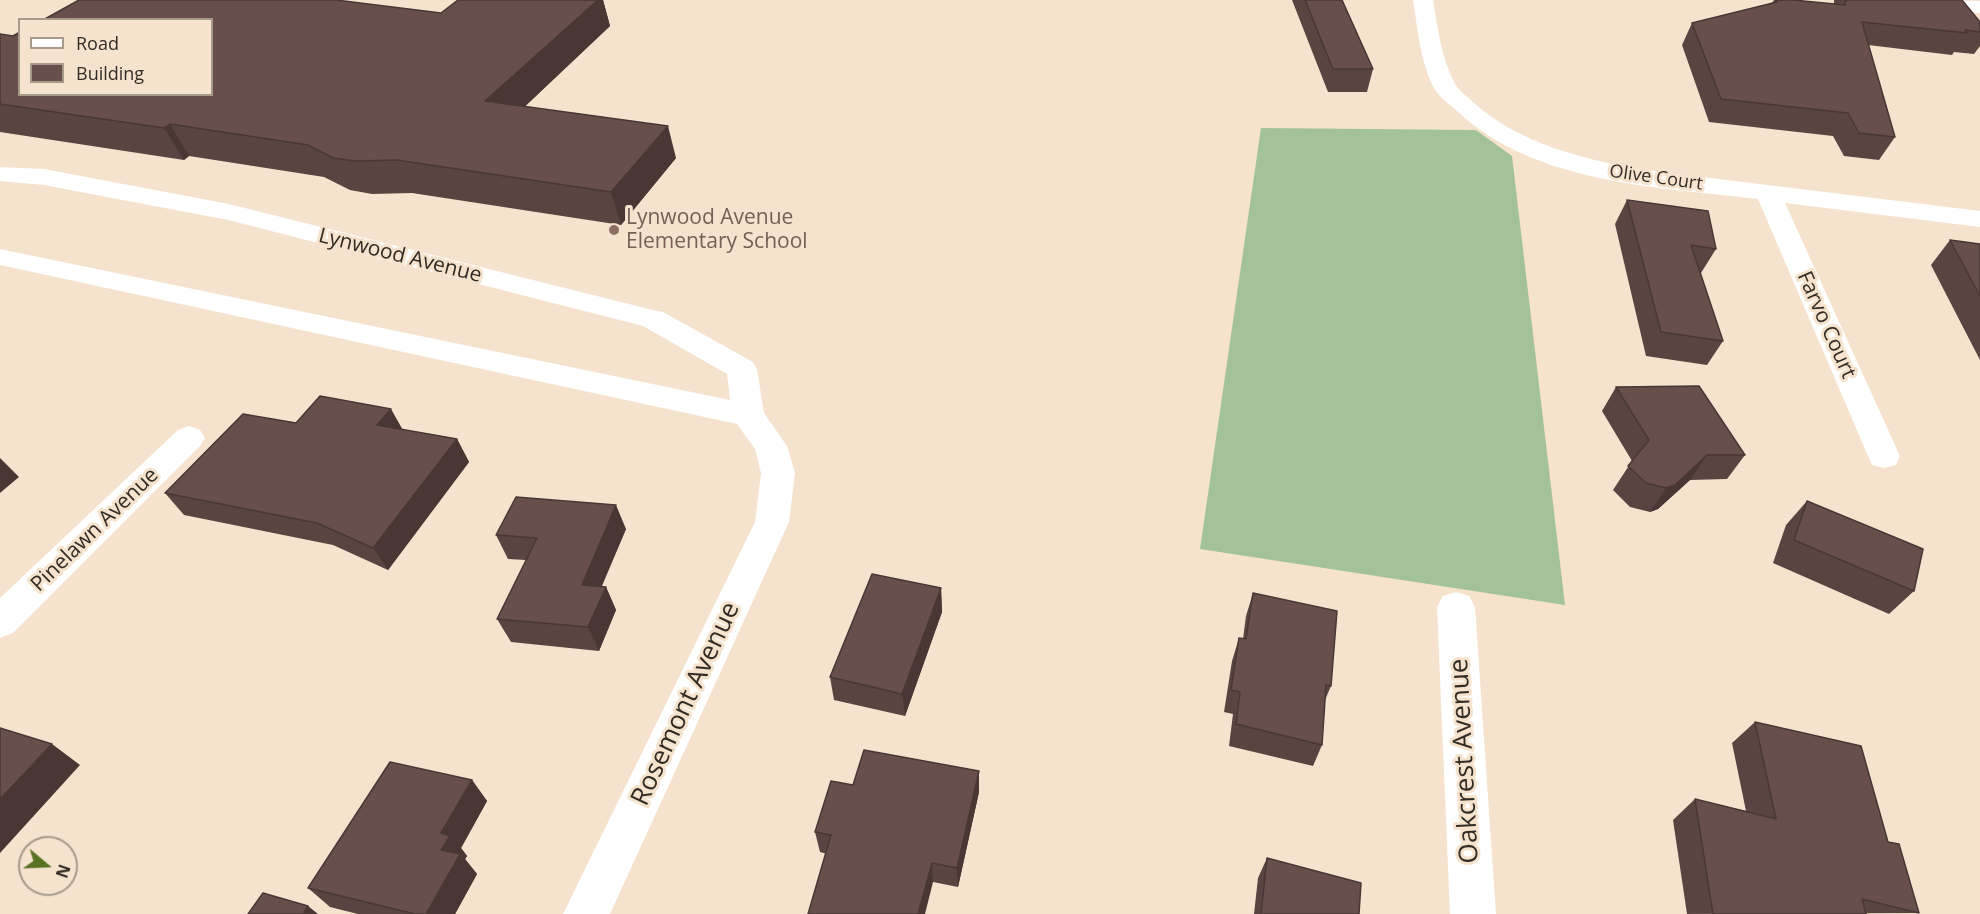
<!DOCTYPE html>
<style>
body{margin:0}
#map{position:relative;width:1980px;height:914px;overflow:hidden;background:#f5e3cd;font-family:"Open Sans",sans-serif}
canvas{display:block}
.legend{position:absolute;left:18px;top:18px;width:195px;height:78px;box-sizing:border-box;background:#f5e3cd;border:2px solid #a79a89;margin:0;padding:8px 10px;list-style:none;font-size:18px;color:#332c24}
.legend li{display:flex;align-items:center;gap:12px;height:30px}
.legend b{width:30px;border:2px solid #a79a89}
.north{position:absolute;left:18px;top:836px;width:60px;height:60px;box-sizing:border-box;background:#f5e3cd;border:2px solid #a79a89;border-radius:50%;rotate:109deg;font-size:16px;font-weight:700;line-height:24px;text-align:center;color:#332c24}
.north::after{content:'';display:block;margin:auto;width:21px;height:27px;background:#587124;clip-path:polygon(50% 0,100% 100%,50% 72%,0 100%)}
</style>
<div id="map">
<canvas width="1980" height="914"></canvas>
<ul class="legend">
<li><b style="height:8px;background:#fff"></b>Road</li>
<li><b style="height:16px;background:#694f4c"></b>Building</li>
</ul>
<div class="north">N</div>
</div>
<script>
const g = document.querySelector('canvas').getContext('2d');
g.lineJoin = 'round';
function fillPath(path, color) { g.fillStyle = color; g.fill(path, 'evenodd'); }
function stroke(path, color, width, dash) { g.strokeStyle = color; g.lineWidth = width; g.lineCap = dash ? 'butt' : 'round'; g.setLineDash(dash || []); g.stroke(path); }
function drawText(font, color, halo, rows, align = 'center') {
  g.font = font + ' "Open Sans",sans-serif'; g.lineWidth = 6; g.setLineDash([]); g.textBaseline = 'middle'; g.strokeStyle = halo; g.fillStyle = color; for (const [text, x, y, turn = 0] of rows) {
    g.save(); g.translate(x, y); g.rotate((+turn || 0) * Math.PI / 180); g.textAlign = isNaN(turn) ? turn : align; if (halo) g.strokeText(text, 0, 0); g.fillText(text, 0, 0); g.restore();
  }
}
const forest = new Path2D(`
 M1261,128L1476,130L1512,156L1565,605L1200,549Z`);
const street = new Path2D(`
 M1413,0H1433C1438,29 1441,57 1455,84C1459,91 1468,97 1474,103C1519,143 1580,158 1637,169L1980,211V227L1785,203L1900,456L1896,465L1884,468L1872,465L1868,456L1758,199C1657,187 1535,184 1457,111C1449,104 1439,97 1434,88C1420,61 1418,30 1413,0Z
 M1901,0L1980,1V13L1911,6L1904,4Z
 M0,167L44,169L229,204L653,310L663,312L753,362L757,369L764,413L787,446L795,473L789,522L610,914H563L755,522L761,473L755,449L737,424L0,265V249L730,400L727,374L643,326L228,220L44,185L0,181Z
 M189,426L200,430L205,438L200,446L13,633L0,638V598L178,430Z
 M1456,592L1469,596L1475,607L1496,914H1450L1437,607L1443,596Z`);
const wall = new Path2D(`
 M458,0H603L610,26L525,106L676,158L621,225L412,193L372,194L350,190L324,177L189,156L184,160L0,132V34L13,36L441,13Z
 M1292,0H1342L1373,69L1367,92H1328Z
 M1774,0H1793L1834,4V0H1962L1980,22V46L1974,54L1954,52L1952,55L1868,45L1895,137L1879,160L1844,156L1833,136L1709,122L1682,45L1692,23L1772,3Z
 M1627,200L1716,249L1701,273H1700L1723,341L1707,365L1646,356L1615,224Z
 M1950,240L1980,244V360L1931,265Z
 M1616,387L1745,455L1727,479L1690,480L1658,509L1650,512L1630,507L1613,490L1632,461L1602,411Z
 M296,423L403,430L457,439L469,462L388,570L333,545L184,515L165,493Z
 M1807,501L1914,591L1889,614L1773,563L1786,525Z
 M626,529L602,586L606,587L616,610L599,651L511,642L497,619L526,560L508,559L496,535Z
 M941,588L942,612L905,716L834,700L830,677Z
 M1253,593L1331,686L1325,700L1322,745L1313,766L1229,746L1233,714L1224,712L1232,661L1239,638L1243,639L1246,616Z
 M1755,722L1888,842L1919,913L1687,914L1673,820L1695,799L1746,811L1732,743Z
 M472,780L487,801L461,848L467,856L465,859L477,874L455,914H358L330,907L308,888Z
 M979,792L958,887L933,882L820,852L815,832Z
 M1267,858L1359,914H1254L1258,878Z`);
const shadedWall = new Path2D(`
 M598,0H603L610,26L497,133L485,101Z
 M170,124L189,156L184,160L164,128Z
 M668,126L676,158L621,225L611,192Z
 M391,409L404,432L377,425Z
 M457,439L469,462L388,570L373,548Z
 M1707,455L1690,480L1658,509L1650,512L1666,488Z
 M0,458L19,477L0,493Z
 M616,505L626,529L592,608L582,585Z
 M606,587L616,610L599,651L588,627Z
 M941,588L942,612L905,716L902,694Z
 M52,744L80,765L0,853V799Z
 M979,771V792L958,887L957,868Z
 M472,780L487,801L461,848L467,856L465,859L477,874L455,914H426L441,850V833Z
 M932,863L933,882L925,914H918Z
 M308,906L318,914H303Z`);
const building = new Path2D(`
 M79,0H336L441,13L458,0H598L485,101L668,126L611,192L397,160L356,161L333,158L308,145L170,124L164,128L0,104V34L13,36L20,32V94H212V20H43Z
 M1305,0H1342L1373,69H1333Z
 M1776,0H1793L1845,5L1846,0H1962L1980,22V32L1965,30L1967,33L1862,22L1895,137L1859,133L1848,113L1721,99L1692,23L1777,2Z
 M1627,200L1708,211L1716,249L1691,245L1723,341L1661,332Z
 M1950,240L1980,244V296Z
 M1699,386L1745,455H1707L1675,485L1666,488L1646,483L1628,466L1649,440L1616,387Z
 M320,396L391,409L377,425L457,439L373,548L317,523L165,493L243,414L296,423Z
 M516,497L616,505L582,585L606,587L588,627L497,619L537,538L496,535Z
 M1807,501L1923,549L1914,591L1794,540Z
 M872,574L941,588L902,694L830,677Z
 M1253,593L1337,611L1331,686L1326,685L1322,745L1236,724L1240,692L1231,690L1239,638L1246,639Z
 M1755,722L1861,746L1888,842L1899,844L1919,913L1862,899L1866,914H1713L1695,799L1776,819Z
 M0,728L52,744L0,799Z
 M864,750L979,771L957,868L932,863L918,914H808L831,835L815,832L831,781L853,785Z
 M390,762L472,780L441,833L450,836L441,850L460,854L426,914H415L308,888Z
 M1267,858L1361,883L1359,914H1261Z
 M263,893L308,906L303,914H248Z`);
const markers = [
 [614,230,6,"#8d6e63"]
];
const farStreetnames = [
 ["Olive Court",1656,178,8]
];
const educationNames = [
 ["Lynwood Avenue",626,218],
 ["Elementary School",626,242]
];
const streetNames = [
 ["Lynwood Avenue",400,256,14],
 ["Farvo Court",1826,325,66],
 ["Pinelawn Avenue",95,530,-44]
];
const nearStreetnames = [
 ["Rosemont Avenue",686,704,-65],
 ["Oakcrest Avenue",1465,761,-93]
];
fillPath(forest, '#a4c29a');
fillPath(street, '#fff');
fillPath(wall, '#5a4441');
fillPath(shadedWall, '#4a3735');
fillPath(building, '#694f4c');
stroke(building, '#4a3735', 1.5);
for (const [x, y, r, color] of markers) { const dot = new Path2D(); dot.arc(x, y, r, 0, 2 * Math.PI); g.fillStyle = color; g.fill(dot); stroke(dot, '#f5e3cd', 2); }
drawText('18px', '#332c24', '#f5e3cd', farStreetnames);
drawText('21px', '#785e54', '#f5e3cd', educationNames, 'left');
drawText('21px', '#332c24', '#f5e3cd', streetNames);
drawText('26px', '#332c24', '#f5e3cd', nearStreetnames);
</script>
